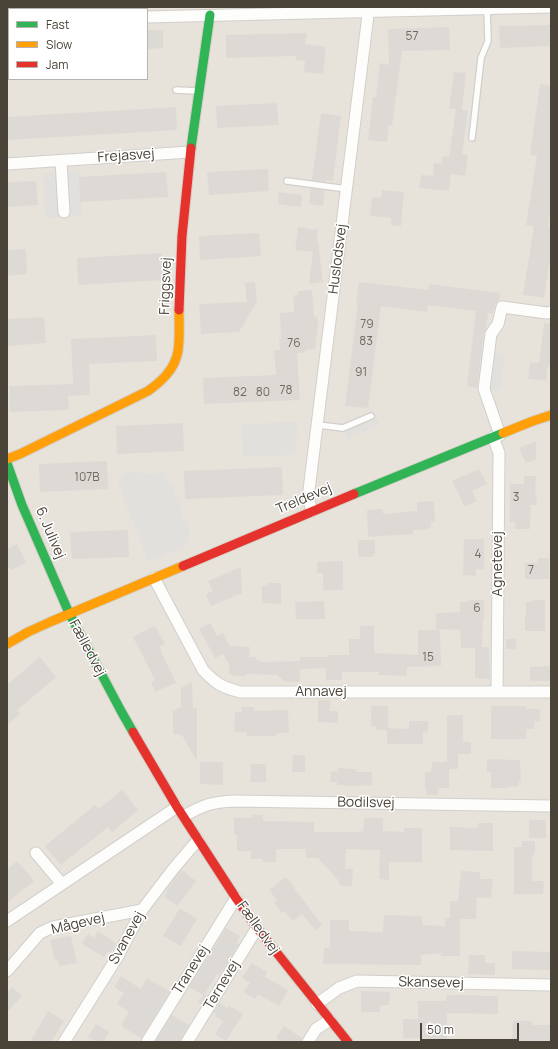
<!DOCTYPE html>
<meta charset="utf-8">
<style>
body{margin:0}
#map{position:relative;width:558px;height:1049px;overflow:hidden;background:#f3f1ee;font-family:Manrope,sans-serif}
canvas{display:block}
.frame{position:absolute;inset:0;border:8px solid #4a4338;pointer-events:none}
.legend{position:absolute;left:8px;top:8px;width:140px;height:72px;box-sizing:border-box;background:#fff;border:1px solid #b7b4af;margin:0;padding:5px 7px;list-style:none;font-size:12px;color:#4a4338}
.legend li{display:flex;align-items:center;gap:8px;height:20px}
.legend b{width:20px;border:1px solid #b7b4af}
.scale{position:absolute;left:420px;top:1023px;width:99px;height:18px;box-sizing:border-box;border:2px solid #4a4338;border-top:0;padding-left:5px;font-size:12px;line-height:14px;white-space:nowrap;color:#4a4338;-webkit-text-stroke:3px #fff;paint-order:stroke}
</style>
<div id="map">
<canvas width="558" height="1049"></canvas>
<div class="frame"></div>
<ul class="legend">
<li><b style="height:5px;background:#30b455"></b>Fast</li>
<li><b style="height:5px;background:#ff9f0a"></b>Slow</li>
<li><b style="height:5px;background:#e5322d"></b>Jam</li>
</ul>
<div class="scale">50 m</div>
</div>
<script>
const g = document.querySelector('canvas').getContext('2d');
g.lineJoin = 'round';
function fillPath(path, color) { g.fillStyle = color; g.fill(path, 'evenodd'); }
function stroke(path, color, width, dash) { g.strokeStyle = color; g.lineWidth = width; g.lineCap = dash ? 'butt' : 'round'; g.setLineDash(dash || []); g.stroke(path); }
function drawText(font, color, halo, rows, align = 'center') {
  g.font = font + ' Manrope,sans-serif'; g.lineWidth = 3; g.setLineDash([]); g.textBaseline = 'middle'; g.strokeStyle = halo; g.fillStyle = color; for (const [text, x, y, turn = 0] of rows) {
    g.save(); g.translate(x, y); g.rotate((+turn || 0) * Math.PI / 180); g.textAlign = isNaN(turn) ? turn : align; if (halo) g.strokeText(text, 0, 0); g.fillText(text, 0, 0); g.restore();
  }
}
const residential = new Path2D(`
 M7,7H551V1042H7ZM9,9H147V79H9Z`);
const parking = new Path2D(`
 M80,171L82,216L45,218L43,173Z
 M495,352L505,354L500,391L490,389Z
 M376,417L380,425L347,439L344,431Z
 M298,421L295,455L243,457L242,425Z
 M126,471L157,475L160,471L168,473L166,478L170,479L169,484L173,486L172,489L175,491L174,497L180,499L178,503L182,505L179,510L183,513L182,517L187,518L185,522L188,523V528L190,530L186,546L151,561L147,559L118,483Z`);
const building = new Path2D(`
 M551,25V46L500,48L499,26Z
 M449,27L450,50L402,51L392,126L389,125L387,142L368,140L373,97H376L380,63L389,65L388,29Z
 M147,30H163V48L147,49Z
 M307,33L305,44L326,47L323,74L304,72L305,61L296,60V56L226,58V35Z
 M454,72L466,73L462,110L468,111L462,154L468,155L465,176L451,174L449,191L419,188L421,175L433,176L434,163L442,164V156L449,157L456,109H449Z
 M540,84L551,86V204L548,226L551,227V253L544,298L523,295L534,226L526,225L537,156L530,155Z
 M277,103L279,125L217,128L216,106Z
 M176,107L177,130L7,140V117Z
 M321,113L341,116L333,181L326,180V182L312,180Z
 M268,169L269,191L209,195L207,172Z
 M166,172L168,197L80,202L79,177Z
 M36,181L38,205L7,207V182Z
 M311,188L325,190L323,206L309,204Z
 M382,190L404,192L401,226L391,225V218L370,216L372,197L381,198Z
 M279,192L302,195L301,207L278,204Z
 M298,227L318,230L317,241H318L323,282L309,284L313,252L295,250Z
 M259,233L261,256L200,260L199,236Z
 M26,249L27,274L7,276V250Z
 M162,253L164,280L78,285L77,258Z
 M255,282L257,301L239,332L201,334L199,304L247,302L245,283Z
 M359,282L428,290L429,284L500,293L499,301L495,305L493,313H488L486,329L484,333L477,388L467,386L476,311L428,305L427,312L381,306L368,408L345,406L358,303H356Z
 M312,290L314,317L317,316L318,327L315,349L305,350V353H297L300,400L204,404L203,378L276,375L274,350H280L279,339H281L280,313L294,312L293,299H294V295H298V291Z
 M44,317L46,343L7,346V319Z
 M544,323L551,324V366L548,365L546,381L528,379L530,362L539,363Z
 M156,335L157,361L89,364L90,395L68,396L69,410L10,412L9,386L73,384L71,339Z
 M183,423L184,451L117,454L116,426Z
 M536,441V459L526,463L519,448Z
 M107,461L108,489L40,492L39,464Z
 M282,467L283,495L185,499L184,471Z
 M479,469L487,484L472,491L477,501L465,507L452,481Z
 M524,476H536L535,494H536L537,505H531L530,529H515V522H510V484H524Z
 M434,501L435,522H431V528H429V529L413,530V534L368,537L367,510L383,509V514L417,511V502Z
 M128,530L129,557L72,559L70,532Z
 M464,539H484V569H476V576L464,575L463,574Z
 M358,540H375V554H373V557H358Z
 M17,544L26,563L10,570L7,564V549Z
 M538,558H549V579H525V563H538Z
 M343,561V590H323V573H317V562Z
 M241,567L242,593L211,606L206,594L213,591L208,581Z
 M268,583H281V604L262,603V586H267Z
 M468,600H484V620H483L482,647H489L490,679L475,678V648H461L460,630L436,629V613L460,612V602H468Z
 M533,600H545V631H525V615H526V602H533Z
 M324,601L325,619H296L295,602Z
 M210,623L217,636L223,633L230,646L250,647L249,657H256V660L262,661L261,662L300,661V682H285L277,675L246,674V676H235L228,673L230,666L223,654L215,658L199,629Z
 M155,626L165,644L159,647L162,652H161L176,683L155,692L151,683L155,680L133,637Z
 M360,626H374V653L418,655V630H440L441,666L407,667V676L378,675L379,672H342V680H326V668L300,669V657H328V655H349V639H360Z
 M506,639H516V649H506Z
 M40,657L56,677L17,710L20,714L7,725V685Z
 M551,666V681H530V667Z
 M192,682L193,708H197V761L182,735L173,734V710H177V708H181V688Z
 M318,700H330V711H338V723L318,722Z
 M371,706H388V728L409,729V721H428V733L423,732V744H387V730H376V726H371Z
 M491,706H526V709H540V721H534V729H526V739H491Z
 M242,707H254V711L288,710L289,733H276L277,736H247V732H234L235,712H242Z
 M447,715H463V742H471V754H458V769H449V788H438V795H426V788H425V772H431L432,762H447Z
 M293,755H305V772H292Z
 M487,759L520,760L521,782H519L518,786L508,787V788H491V772H487Z
 M200,762H223V785L200,784Z
 M251,764H266V782H250Z
 M338,768L356,769V772H372V785L355,786L337,785V782H330L331,771L338,772Z
 M122,790L138,810L112,832L108,827L61,865L45,846L95,805L99,809Z
 M252,815H263V821L314,822V832H361V831H363L364,818H383V831L404,832V828H422V862H389V880L379,879L380,850L346,849L345,869H353L352,886H343L339,884V881L318,858H306V849H276V862H263V859H251V851H237V835H234V818H252Z
 M529,820H546V838H529Z
 M478,823H493V851L450,850V827L478,828Z
 M522,841H535V852L534,853V856H532V881H544L543,894H514V847H522Z
 M17,861L34,881L7,903V870Z
 M181,870L196,881L177,906L164,896L168,892L166,891Z
 M461,871L480,872V879H493L491,898L477,897L476,919H460V956H441V953L421,955V965L323,964L324,948H330V920H349V931L383,932L384,915L422,916V925L445,926V918H450V901H458Z
 M286,877L295,888H294L322,925L316,930L302,914L293,921L285,911L282,913L274,903L277,900L269,890Z
 M180,908L197,919L181,946L163,936Z
 M226,928L240,936L236,943L239,944L219,976L217,974L205,994L207,996L201,1005L198,1003L203,995L189,987Z
 M98,931L116,943L111,953L108,951L104,957L82,944L88,934L94,938Z
 M71,936L77,963L59,966L58,960L55,961L50,940Z
 M512,951L551,952V970L512,969Z
 M469,955H485V963H495V975L468,974Z
 M252,963L267,972L265,977L288,990L279,1006L258,994L255,999L244,992L250,983L242,978Z
 M121,976L141,989L147,978L170,992L141,1038L121,1026L129,1012L117,1004L124,993L114,987Z
 M12,987L22,996L7,1012V993Z
 M361,991L390,992L389,1005H380V1012H361Z
 M446,995H480V996H498V1014L447,1013V1039L403,1038V1019H418V1001H446Z
 M219,1003L228,1008L229,1005L243,1014L226,1041L215,1034L223,1021L215,1016L216,1014L213,1012Z
 M48,1011L64,1021L51,1042H30Z
 M172,1015L189,1025L179,1042H155Z
 M513,1021H532V1025H551V1041H512Z
 M96,1024L109,1032L103,1042H97L88,1037Z
 M284,1026L302,1038L301,1042H282L276,1038Z`);
const lane = new Path2D(`
 M10,7V9
 M176,90L197,91
 M472,138L481,58L488,41L487,9
 M287,181L347,189
 M318,425L343,428L371,416`);
const street = new Path2D(`
 M147,17L550,7
 M7,21H9
 M61,161L64,212
 M7,164L190,152
 M500,435L484,389L491,334L498,324L502,307L547,313L551,312
 M493,437L499,453L497,692
 M312,511L308,498L369,7
 M154,578L203,670C216,684 222,687 240,692H551
 M184,816C203,805 212,802 234,801L551,806
 M36,853L62,884
 M7,921L177,807
 M7,971L40,933L53,927L142,910
 M317,1004L339,988L357,981L551,985
 M64,1042L118,956L142,910L174,868L198,840
 M147,1042L236,898
 M187,1042L257,928
 M308,1042L316,1029L330,1020`);
const fast = new Path2D(`
 M191,148L210,15
 M7,463L22,505L69,613L121,711L133,732
 M354,494L503,433`);
const slow = new Path2D(`
 M503,433L533,421L551,415
 M7,459L20,454L148,391C162,381 175,369 178,351C180,338 179,323 179,310
 M7,644L28,632L50,622L183,566`);
const jam = new Path2D(`
 M179,310L182,236L191,148
 M183,566L354,494
 M133,732L177,807L236,898L257,928L348,1042`);
const numberNames = [
 ["57",412,37],
 ["79",367,325],
 ["83",366,342],
 ["76",294,344],
 ["91",361,373],
 ["78",286,391],
 ["82",240,393],
 ["80",263,393],
 ["107B",87,478],
 ["3",516,498],
 ["4",478,555],
 ["7",531,571],
 ["6",477,609],
 ["15",428,658]
];
const streetNames = [
 ["Frejasvej",126,156,-4],
 ["Huslodsvej",338,259,-83],
 ["Friggsvej",166,286,-88],
 ["Treldevej",304,499,-23],
 ["6. Julivej",50,533,67],
 ["Agnetevej",498,564,-90],
 ["Fælledvej",87,648,62],
 ["Annavej",321,692],
 ["Bodilsvej",366,803,1],
 ["Mågevej",78,924,-13],
 ["Fælledvej",258,928,54],
 ["Svanevej",127,938,-61],
 ["Tranevej",191,970,-58],
 ["Skansevej",431,983,1],
 ["Ternevej",222,985,-59]
];
fillPath(residential, '#e7e3db');
fillPath(parking, '#e2e0dc');
fillPath(building, '#dddad6');
stroke(lane, '#d1cfcb', 8);
stroke(street, '#d1cfcb', 13);
stroke(fast, '#d3cec5', 11);
stroke(slow, '#d3cec5', 11);
stroke(jam, '#d3cec5', 11);
stroke(lane, '#fdfdfc', 5.5);
stroke(street, '#fdfdfc', 11);
stroke(fast, '#30b455', 9);
stroke(slow, '#ff9f0a', 9);
stroke(jam, '#e5322d', 9);
drawText('12px', '#706a60', null, numberNames);
drawText('14px', '#4a4338', '#fff', streetNames);
</script>
